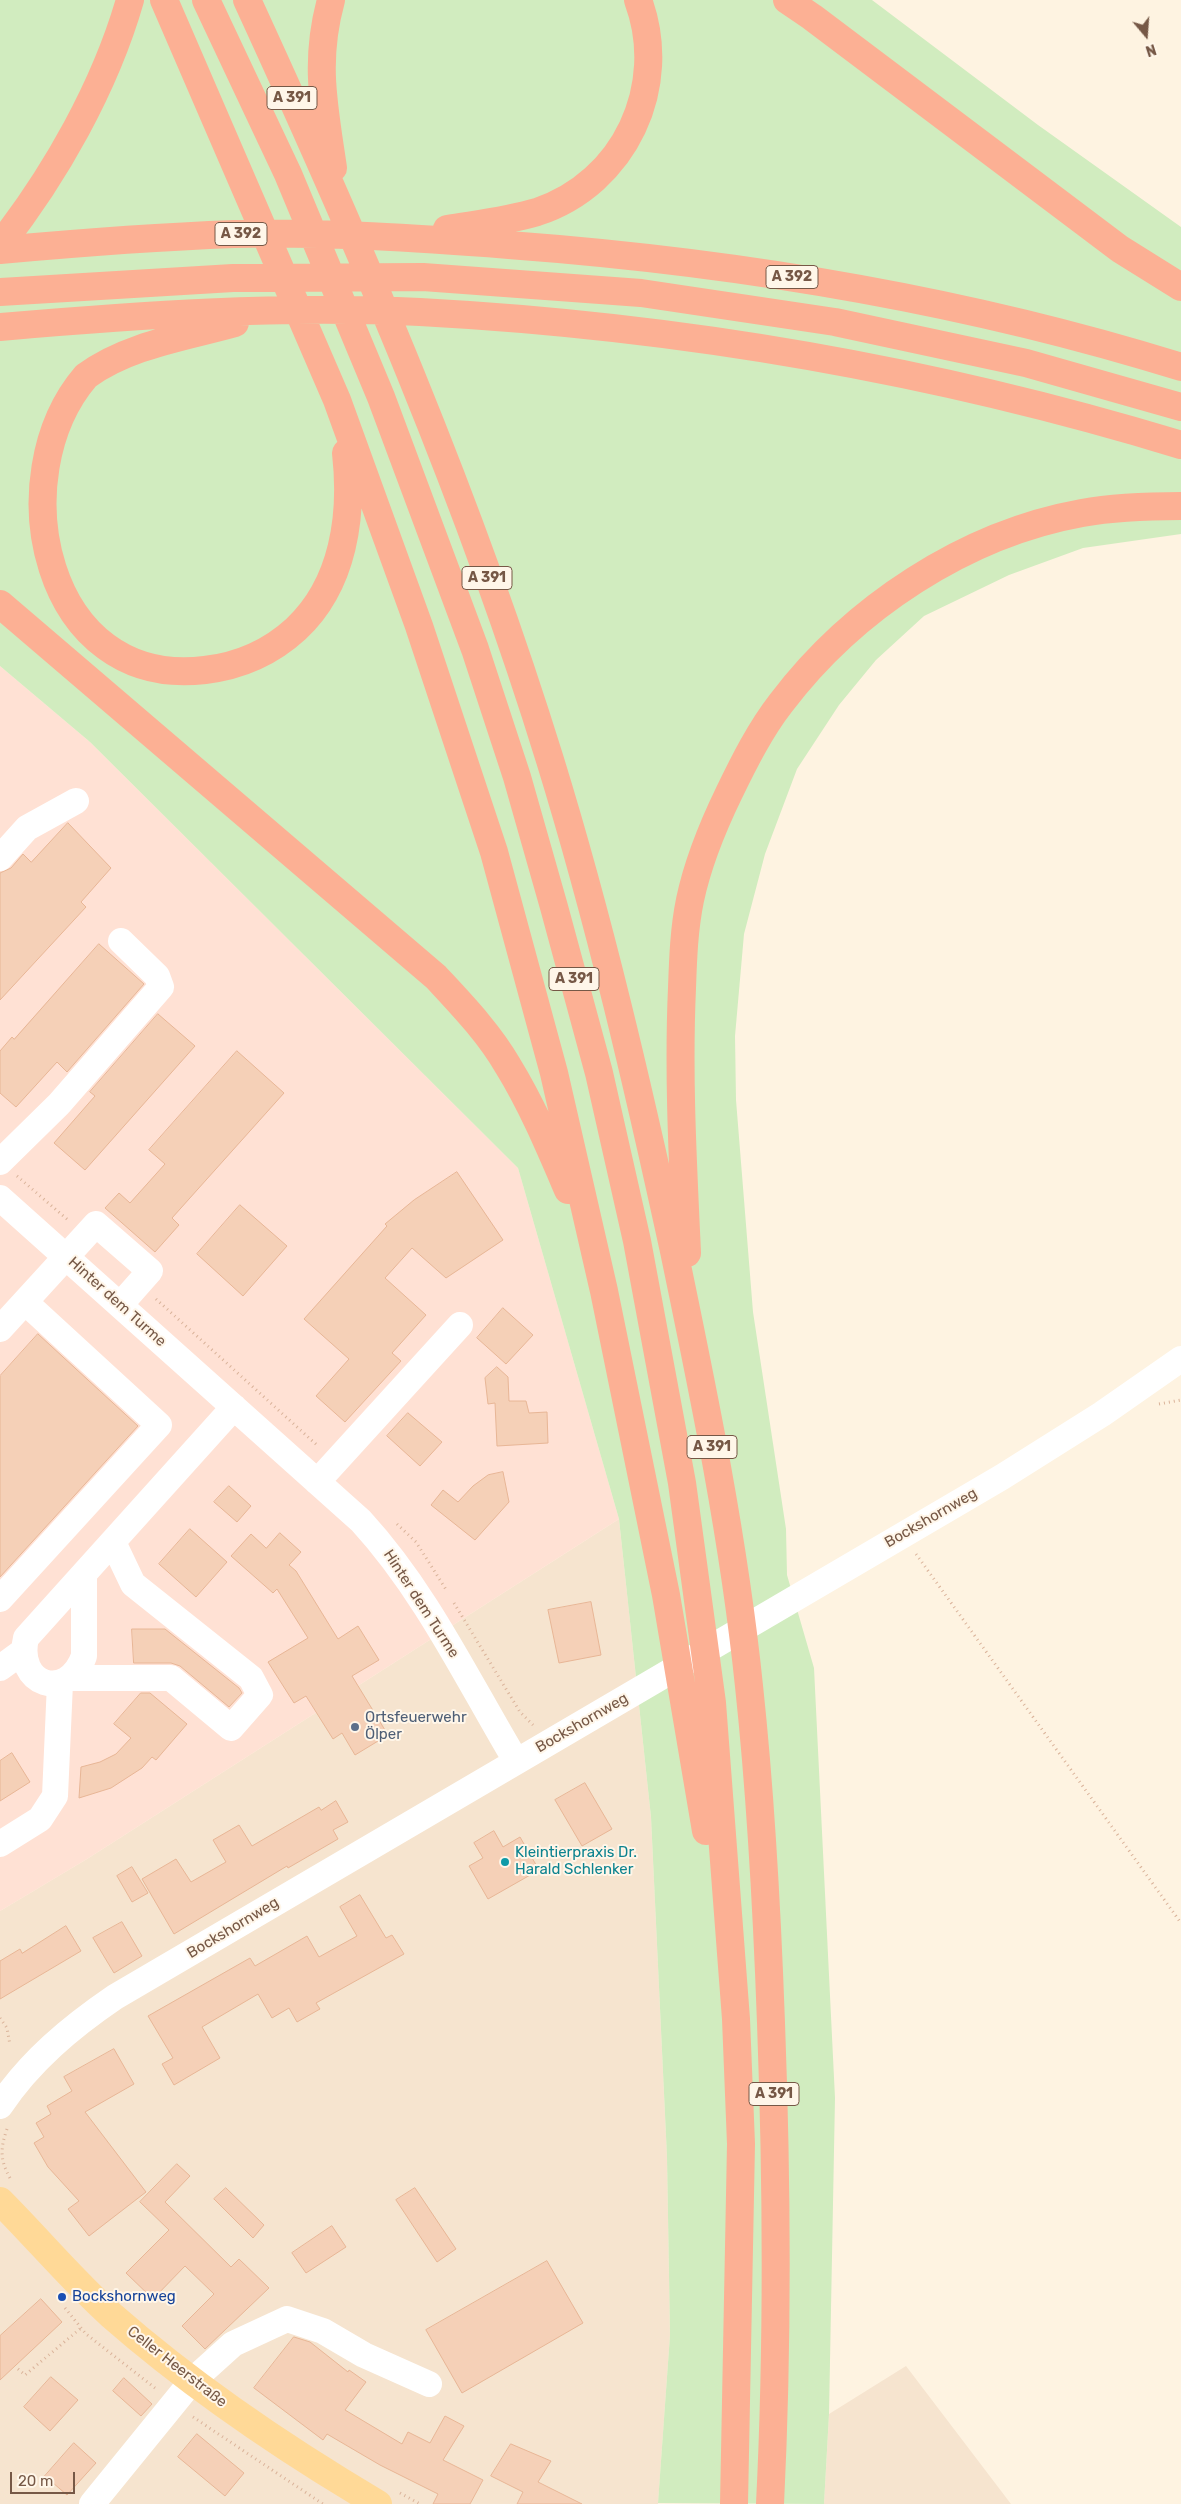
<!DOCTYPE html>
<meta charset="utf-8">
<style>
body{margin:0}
#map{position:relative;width:1181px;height:2504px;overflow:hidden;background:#fef3e1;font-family:Rubik,sans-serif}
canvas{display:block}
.north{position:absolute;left:1121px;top:10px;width:50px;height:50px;-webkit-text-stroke:4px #fff6e9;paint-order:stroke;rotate:162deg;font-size:14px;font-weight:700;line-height:20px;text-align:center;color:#765846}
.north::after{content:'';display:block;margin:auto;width:18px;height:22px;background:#765846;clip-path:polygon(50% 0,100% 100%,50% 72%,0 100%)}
.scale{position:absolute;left:10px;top:2472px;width:65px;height:22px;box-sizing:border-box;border:2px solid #765846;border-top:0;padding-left:6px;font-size:15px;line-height:18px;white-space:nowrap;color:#765846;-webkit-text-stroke:4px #fff6e9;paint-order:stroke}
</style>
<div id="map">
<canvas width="1181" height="2504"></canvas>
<div class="north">N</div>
<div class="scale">20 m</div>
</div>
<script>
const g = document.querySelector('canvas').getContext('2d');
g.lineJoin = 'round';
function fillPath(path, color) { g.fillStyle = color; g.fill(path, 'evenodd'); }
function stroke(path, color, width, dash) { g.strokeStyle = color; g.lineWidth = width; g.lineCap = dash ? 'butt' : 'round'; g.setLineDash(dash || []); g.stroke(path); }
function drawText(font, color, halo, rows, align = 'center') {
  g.font = font + ' Rubik,sans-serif'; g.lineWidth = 4; g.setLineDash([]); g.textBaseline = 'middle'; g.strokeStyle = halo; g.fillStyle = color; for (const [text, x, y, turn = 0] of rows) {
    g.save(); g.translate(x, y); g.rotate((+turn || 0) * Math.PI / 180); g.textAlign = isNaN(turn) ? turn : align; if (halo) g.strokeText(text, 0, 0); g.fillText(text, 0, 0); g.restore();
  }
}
const residential = new Path2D(`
 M619,1519L651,1817L667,2157L670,2335L658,2504H0V1911L87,1859Z
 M906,2366L1011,2504H824L829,2414Z`);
const commercial = new Path2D(`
 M0,666L90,742L518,1168L619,1519L87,1859L0,1911Z`);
const green = new Path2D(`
 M0,0H872L1038,125L1181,227V534L1083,548L1009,575L924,616L876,660L839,705L797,769L765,854L744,934L735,1036L736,1100L753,1312L786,1529L787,1575L814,1668L835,2098L829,2414L824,2504L658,2503L670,2335L667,2157L651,1817L619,1519L518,1168L90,742L0,666Z`);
const building = new Path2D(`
 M68,823L111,868L81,902L86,907L0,1000V873L11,868L23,854L31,862Z
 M99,944L144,984L67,1072L57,1062L16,1107L0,1093V1051L12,1037L14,1039Z
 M158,1014L195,1046L85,1170L54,1143L95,1096L90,1092Z
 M237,1051L284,1093L172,1218L179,1225L155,1252L105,1208L119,1193L130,1203L165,1164L149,1150Z
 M457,1172L503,1240L446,1278L412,1248L385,1278L426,1315L392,1353L401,1361L345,1422L316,1396L349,1359L304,1319L387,1226L385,1224L414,1200Z
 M240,1205L287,1246L243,1296L197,1254Z
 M503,1308L533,1335L506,1364L477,1338Z
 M38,1334L138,1426L0,1577V1376Z
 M497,1367L508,1377L509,1401H526L529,1413L547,1412L548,1443L497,1446L495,1403L488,1404L485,1378Z
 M408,1413L442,1442L420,1466L387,1436Z
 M503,1472L509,1502L475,1540L431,1505L443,1490L458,1502L473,1486L488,1475Z
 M229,1486L251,1506L237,1522L214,1502Z
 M190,1529L227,1562L196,1597L159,1564Z
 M280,1533L301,1552L289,1565L296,1571L338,1639L358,1626L379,1660L352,1676L388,1735L355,1755L342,1733L333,1739L306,1696L294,1703L268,1662L308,1638L277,1589L273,1593L231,1556L251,1534L266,1548Z
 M591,1602L601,1655L559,1663L548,1610Z
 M132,1629H165L239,1688L242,1693L229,1707L180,1666L171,1663H134Z
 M141,1693H150L187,1724L156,1760L152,1757L142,1768L111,1788L79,1798L81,1767L100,1762L116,1754L131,1738L114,1724Z
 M12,1753L30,1782L0,1801V1761Z
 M585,1783L612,1829L582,1846L555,1800Z
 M336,1801L348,1822L333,1830L338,1839L288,1868L287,1866L174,1934L142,1879L176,1859L191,1882L226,1862L213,1840L239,1825L252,1846L319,1807L321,1810Z
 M494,1831L503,1847L520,1837L539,1870L488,1899L469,1866L483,1858L474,1843Z
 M132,1867L148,1893L132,1902L117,1876Z
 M360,1895L386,1938L392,1935L404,1954L316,2003L320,2009L297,2022L289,2008L272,2018L258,1994L202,2027L220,2058L174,2085L162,2064L173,2058L148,2016L250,1958L255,1966L307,1936L319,1957L357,1936L340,1907Z
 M122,1922L142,1956L114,1973L93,1938Z
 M66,1926L81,1951L0,1999V1961L20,1949L22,1953Z
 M114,2049L134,2084L85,2112L146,2192L89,2236L68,2209L79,2201L48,2167L34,2143L44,2137L36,2123L51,2114L47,2106L72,2091L64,2077Z
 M177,2164L190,2176L165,2202L231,2267L239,2259L269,2288L205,2349L182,2326L214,2294L185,2266L153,2299L126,2273L169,2230L140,2202Z
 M226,2188L264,2225L253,2238L214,2199Z
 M415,2188L456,2249L437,2262L396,2200Z
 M332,2226L346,2247L306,2273L292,2253Z
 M547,2261L583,2323L462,2393L426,2330Z
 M41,2299L62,2322L0,2380V2336Z
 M294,2337L310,2342L348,2372L349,2370L366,2382L345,2410L402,2444L408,2432L430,2443L445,2416L464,2426L443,2460L483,2480L470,2504H433L438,2494L380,2465L327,2434L323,2440L254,2388Z
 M51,2377L78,2400L50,2431L24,2407Z
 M124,2378L152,2404L141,2416L113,2391Z
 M197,2434L244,2473L225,2496L178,2457Z
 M74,2443L96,2463L67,2495L45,2476Z
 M511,2444L551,2461L538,2482L582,2504H517L523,2492L491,2476Z`);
const path = new Path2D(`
 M17,1176L68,1220
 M156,1299L318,1446
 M1159,1404L1181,1400
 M397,1524L416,1542L447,1591
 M916,1554L1181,1923
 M454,1603L520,1712L533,1725
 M0,2018L7,2028L10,2045
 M7,2129C0,2149 0,2160 10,2178
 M65,2308L86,2334L155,2388
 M18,2369L25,2375L81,2328
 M193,2417L323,2504
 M400,2493L420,2504`);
const minor = new Path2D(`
 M0,858L27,828L76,801
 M0,1162L59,1104L161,987L157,976L121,941
 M0,1198L361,1521C426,1592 467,1679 516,1761
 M0,1329L96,1224L150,1271L120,1305
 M317,1482L460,1325
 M84,1574V1656C67,1703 15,1685 26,1638L234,1407
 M0,1599L159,1425L25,1302
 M0,1668L22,1652
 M72,1678H171L231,1728L260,1695L251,1678L133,1584L113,1542
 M0,1844L40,1819L55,1796L60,1683
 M0,2106C30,2061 71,2027 115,1997L1002,1477L1102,1414L1181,1359
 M92,2504L192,2381L233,2344L287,2319L323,2331L364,2355L429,2384`);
const major = new Path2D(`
 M0,2201C37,2238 72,2280 111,2315C193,2387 285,2449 378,2504`);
const highway = new Path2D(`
 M164,0L337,400L419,626L494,852L554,1073L604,1291L666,1595L706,1831
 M206,0L288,174L381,397L475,649L517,777L554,907L599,1073L637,1241L682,1483L712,1703L736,2019L741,2144L734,2504
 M247,0C361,248 469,498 550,760C600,922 638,1086 674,1251C704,1395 734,1540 749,1686C761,1798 767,1911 771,2023C777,2184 778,2344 770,2504
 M331,0C314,62 324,106 333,168
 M787,0L812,17L1120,249L1181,287
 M447,229C477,224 507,221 537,212C625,183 670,86 638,0
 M0,245C55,175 105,87 130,0
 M0,250C78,243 156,237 234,234C326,232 418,238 509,245C737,262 963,299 1181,367
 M0,292L233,278L423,277L641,293L835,322L1026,363L1181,407
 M235,323C185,337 128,345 86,376C0,476 43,690 205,670C239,666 271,652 296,629C344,584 353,515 346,453
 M0,327C139,315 280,305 420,312C680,326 932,369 1181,445
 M0,604L436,977C462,1005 489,1033 508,1066C532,1105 550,1148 568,1190
 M687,1253C683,1165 678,1077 682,988C683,959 684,929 690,900C698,862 712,828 729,793C744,762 760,730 781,703C853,608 965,534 1082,513C1115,507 1148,506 1181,506`);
const markers = [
 [355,1727,5,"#5c6f8a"],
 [505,1862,5,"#0f9aa8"],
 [62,2297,5,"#1a4fb4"]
];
const shields = [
 [292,98,50],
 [241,234,52],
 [792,277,52],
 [487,578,50],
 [574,979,50],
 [712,1447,50],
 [774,2094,50]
];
const shieldNames = [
 ["A 391",292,98],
 ["A 392",241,234],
 ["A 392",792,277],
 ["A 391",487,578],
 ["A 391",574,979],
 ["A 391",712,1447],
 ["A 391",774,2094]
];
const streetNames = [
 ["Hinter dem Turme",117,1302,42],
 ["Bockshornweg",931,1518,-30],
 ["Hinter dem Turme",421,1604,57],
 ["Bockshornweg",582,1723,-30],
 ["Bockshornweg",233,1928,-31],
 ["Celler Heerstraße",177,2367,38]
];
const serviceNames = [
 ["Ortsfeuerwehr",365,1718],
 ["Ölper",365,1735]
];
const cultureNames = [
 ["Kleintierpraxis Dr.",515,1853],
 ["Harald Schlenker",515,1870]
];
const transitNames = [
 ["Bockshornweg",72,2297]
];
fillPath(residential, '#f6e4cf');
fillPath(commercial, '#ffe1d4');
fillPath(green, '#d1ecbf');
fillPath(building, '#f5d0b7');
stroke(building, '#e8b696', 1);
stroke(path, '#dab39a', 3, [1, 4]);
stroke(minor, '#fff', 26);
stroke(major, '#ffd997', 28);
stroke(highway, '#fcb094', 28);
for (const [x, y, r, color] of markers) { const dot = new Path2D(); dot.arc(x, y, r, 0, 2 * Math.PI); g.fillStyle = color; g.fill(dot); stroke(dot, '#fff6e9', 2); }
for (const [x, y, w] of shields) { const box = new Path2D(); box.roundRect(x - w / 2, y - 11.5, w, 23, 4); g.fillStyle = '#fff6e9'; g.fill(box); stroke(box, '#765846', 1); }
drawText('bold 14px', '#765846', null, shieldNames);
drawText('15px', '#765846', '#fff6e9', streetNames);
drawText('15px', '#4e5e75', '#fff6e9', serviceNames, 'left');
drawText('15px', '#0d838f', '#fff6e9', cultureNames, 'left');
drawText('15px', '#164399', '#fff6e9', transitNames, 'left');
</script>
